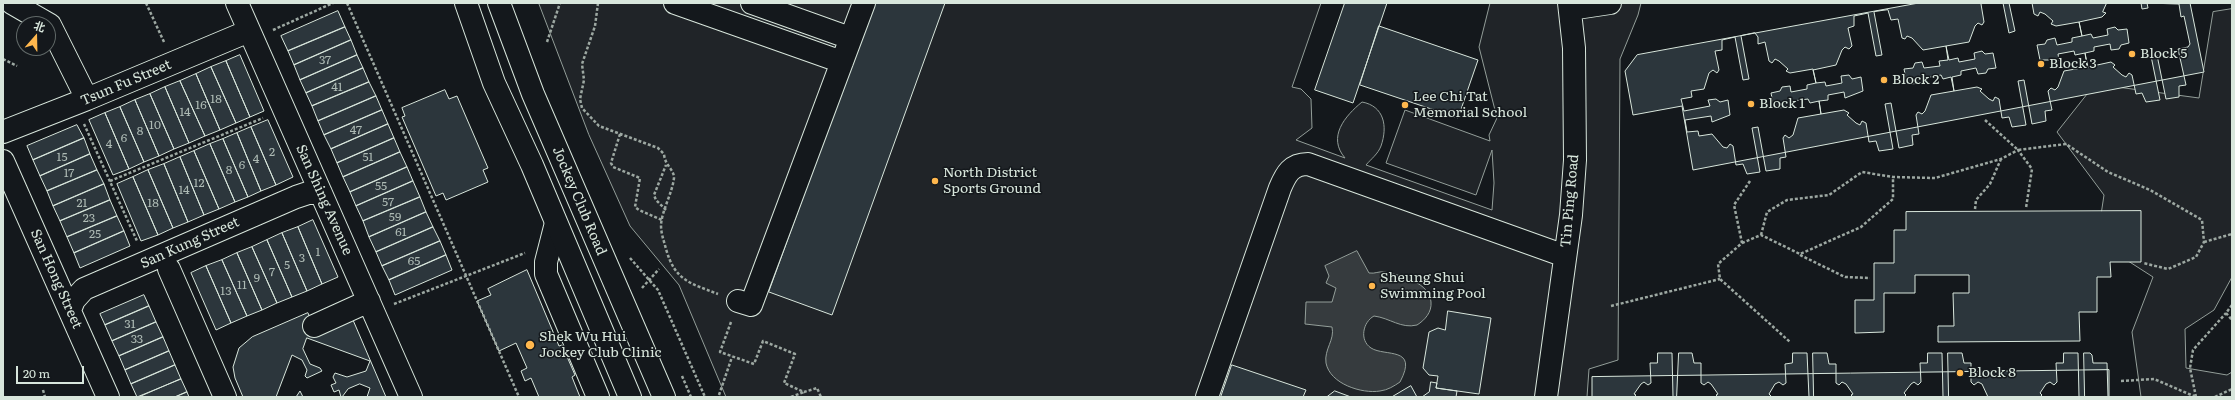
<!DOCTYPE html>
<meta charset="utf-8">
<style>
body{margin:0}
#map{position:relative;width:2235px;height:400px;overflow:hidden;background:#14181c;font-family:Literata,"Noto Sans SC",serif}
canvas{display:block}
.frame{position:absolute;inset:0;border:4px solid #d8e6dc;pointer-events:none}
.north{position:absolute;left:16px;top:16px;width:40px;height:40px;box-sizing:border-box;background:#14181c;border:1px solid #626a69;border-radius:50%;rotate:20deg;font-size:11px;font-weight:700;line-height:16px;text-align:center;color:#d8e6dc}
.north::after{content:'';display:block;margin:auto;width:14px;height:18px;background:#ffb74d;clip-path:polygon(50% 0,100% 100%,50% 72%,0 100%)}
.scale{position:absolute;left:16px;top:366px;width:68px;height:18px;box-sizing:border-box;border:2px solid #d8e6dc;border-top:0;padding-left:5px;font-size:12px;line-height:14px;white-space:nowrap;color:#d8e6dc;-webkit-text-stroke:3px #14181c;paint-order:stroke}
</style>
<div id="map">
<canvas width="2235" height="400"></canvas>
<div class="frame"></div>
<div class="north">北</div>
<div class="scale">20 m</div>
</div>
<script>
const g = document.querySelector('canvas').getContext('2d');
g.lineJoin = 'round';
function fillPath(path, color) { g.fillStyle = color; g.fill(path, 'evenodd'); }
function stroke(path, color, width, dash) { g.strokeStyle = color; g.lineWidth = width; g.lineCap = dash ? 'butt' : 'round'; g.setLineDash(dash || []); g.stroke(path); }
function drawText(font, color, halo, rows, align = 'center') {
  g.font = font + ' Literata,serif'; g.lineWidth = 3; g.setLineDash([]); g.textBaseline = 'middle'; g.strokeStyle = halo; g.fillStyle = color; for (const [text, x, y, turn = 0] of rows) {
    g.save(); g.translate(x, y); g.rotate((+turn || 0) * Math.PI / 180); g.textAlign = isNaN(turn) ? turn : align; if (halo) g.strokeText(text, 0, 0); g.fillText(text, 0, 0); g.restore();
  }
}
const green = new Path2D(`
 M539,3H1321L1292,87L1301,89L1311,99L1312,128L1296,140L1345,158C1327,137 1345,116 1362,102C1384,106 1388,126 1381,146C1378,154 1371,159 1366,165L1492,210L1494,183L1492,150L1476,195L1386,163L1405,110L1490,141L1489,135L1497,118L1479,47L1490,3H1641L1638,15L1620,59L1618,360L1589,369L1587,397H726L679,285L630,226L589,135Z
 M2232,9V277L2214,310L2185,329L2186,368L2227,375L2232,372V397H2141L2132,332L2153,277L2097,241L2104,195L2057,132L2095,84L2199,98L2213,12Z`);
const water = new Path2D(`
 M1357,251L1369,273C1375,274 1379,271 1384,272C1401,275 1430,283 1431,302C1432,312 1425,320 1417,325C1401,329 1390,318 1374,316C1363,322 1359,340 1371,348C1385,357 1419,346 1400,382C1394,386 1388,390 1380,391C1362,394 1330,384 1326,363C1324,349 1335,340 1332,327L1305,324L1306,302H1332L1336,288L1326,283L1329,276L1325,266Z`);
const building = new Path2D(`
 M874,3H945L832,315L769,292Z
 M1345,3H1387L1353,103L1315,90Z
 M1919,3H2190L2204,72L1693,170L1682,106L1633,115L1625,71L1637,55Z
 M2003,3L2009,33L2015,31L2009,3H2032L2034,14L2038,16L2040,12L2045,14L2053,21L2051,24L2056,26L2079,22L2082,36L2072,38V42L2057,45L2055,38L2047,40L2045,44L2037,45L2040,60H2059L2058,54L2074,51L2075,55L2085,53L2087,67L2064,71L2058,87L2055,90L2051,88L2048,91L2052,110L2045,111L2046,121L2032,124L2024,80L2018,81L2026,125L2012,127L2009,117L2002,118L1999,99L1995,97L1993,101L1989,99L1980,91L1982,89L1977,87L1954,91L1952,77L1961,75V71L1976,68L1978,74L1986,73L1988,69L1996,68L1993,53L1985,54L1982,51L1974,53L1975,59L1959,62L1958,58L1949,60L1946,46L1969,42L1975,26L1978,23L1982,25L1984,22L1981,4Z
 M2107,3H2141L2142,9L2148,8L2147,3L2179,4L2181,17L2184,16L2190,44L2188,47L2178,49L2186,85L2179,86V97L2166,99L2157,55L2151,56L2160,100L2146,102L2142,93L2136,94L2132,75L2129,73L2126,77L2122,75L2113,67L2115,65L2111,62L2088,67L2085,53L2094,51V47L2110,44L2111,50L2119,49L2121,45L2129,43L2127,29L2118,30L2115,27L2107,29L2108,35L2093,38L2091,34L2082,36L2079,22L2102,17L2106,13L2103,12Z
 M1888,10L1891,20L1898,19L1902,38L1905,39L1907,36L1912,38L1923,50L1946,46L1948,60L1939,61L1940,66L1924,68L1922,62L1915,63L1913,68L1904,69L1907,84L1926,83L1925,78L1941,75L1943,79L1951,77L1954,91L1931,95L1925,111L1922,114L1918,112L1916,115L1919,134L1912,135L1913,145L1899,148L1891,103L1885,104L1893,149L1879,151L1876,141L1869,142L1866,123L1862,121L1860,125L1856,123L1847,115L1849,113L1844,110L1821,114L1819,101L1828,100V95L1844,92L1845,98L1863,91L1861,77L1852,79L1849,75L1841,76L1842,83L1826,86L1825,82L1816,83L1813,70L1836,65L1842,50L1845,47L1849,49L1852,46L1848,28L1854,26V16L1868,13L1876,56L1882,55L1874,12Z
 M338,11L345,27L288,51L281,36Z
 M1379,26L1478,60L1458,118L1360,85Z
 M345,27L351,40L294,65L288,51Z
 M1755,33L1758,37V44L1765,42L1769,61L1772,63L1775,59L1779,61L1788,69L1786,71L1790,73L1813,69L1816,83L1807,85V89L1791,92L1790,86L1782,87L1780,91L1771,93L1774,108L1793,107V101L1808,99L1810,103L1819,101L1821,114L1798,118L1793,135L1789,138L1785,135L1783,138L1786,157L1780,158V169L1766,171L1758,127L1752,128L1760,172L1747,174L1743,164L1736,165L1733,146L1730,144L1727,148L1723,147L1712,134L1699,136L1698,131L1687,132L1685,120L1711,116L1712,122L1730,115L1728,100L1720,102L1716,99L1708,100L1710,106L1684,111L1681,99L1692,97L1691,91L1704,89L1709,73L1713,70L1717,73L1719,70L1715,51L1722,50V40L1735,37L1743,80L1749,79L1741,36Z
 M351,40L357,55L300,80L294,65Z
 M240,55L264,111L250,117L226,61Z
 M357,55L363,68L306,93L300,80Z
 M226,61L250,117L236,123L211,67Z
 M211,67L236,123L220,130L196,74Z
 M363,68L369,82L312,106L306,93Z
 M196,74L220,130L205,136L180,81Z
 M180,81L205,136L189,143L165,87Z
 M369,82L376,96L318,121L312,106Z
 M165,87L189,143L174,149L150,94Z
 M445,90L449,99L457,96L488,168L483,170L488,182L446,200L443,193L436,196L402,117L405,116L402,108Z
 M150,94L174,149L159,156L135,100Z
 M376,96L382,110L324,135L318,121Z
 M135,100L159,156L144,162L120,107Z
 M120,107L144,162L129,169L105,113Z
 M382,110L388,124L331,149L324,135Z
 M105,113L129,169L113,175L89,120Z
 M268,120L293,177L276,185L251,127Z
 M388,124L394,138L337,163L331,149Z
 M77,125L84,138L33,160L27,146Z
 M251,127L276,185L261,191L237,133Z
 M237,133L261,191L248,197L223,139Z
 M84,138L90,154L40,176L33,160Z
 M394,138L400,152L343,177L337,163Z
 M223,139L248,197L235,202L210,144Z
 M210,144L235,202L219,209L194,151Z
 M194,151L219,209L204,215L180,157Z
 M400,152L407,167L350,192L343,177Z
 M90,154L97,170L47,191L40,176Z
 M180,157L204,215L188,222L164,164Z
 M164,164L188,222L173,228L148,170Z
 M407,167L413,181L356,206L350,192Z
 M97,170L104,184L53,206L47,191Z
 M148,170L173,228L158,235L133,177Z
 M133,177L158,235L141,241L117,184Z
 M413,181L420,197L363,221L356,206Z
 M104,184L110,200L60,221L53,206Z
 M420,197L426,212L369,237L363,221Z
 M110,200L117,216L67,237L60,221Z
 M2141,211V262H2110L2111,277H2097V312H2079L2080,341L1938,342V326H1954L1953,293H1969V275H1915V293H1884V332L1855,333V300H1874V263H1894V230H1906V212Z
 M426,212L433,227L376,252L369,237Z
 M117,216L124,231L74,253L67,237Z
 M313,220L338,277L322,284L298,227Z
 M298,227L322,284L307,291L282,233Z
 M433,227L440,241L382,266L376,252Z
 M124,231L130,246L80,268L74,253Z
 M282,233L307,291L292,297L267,240Z
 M267,240L292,297L277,303L252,247Z
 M440,241L446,255L389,280L382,266Z
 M252,247L277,303L262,310L237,253Z
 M237,253L262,310L247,316L222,260Z
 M446,255L452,270L395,295L389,280Z
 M222,260L247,316L231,323L206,266Z
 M206,266L231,323L216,330L191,273Z
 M527,270L559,346L562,345L575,375L572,377L580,397H539L531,378L525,381L521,371L527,368L516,343L499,351L477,301L491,295L488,289Z
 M144,295L149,306L105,325L100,314Z
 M149,306L156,322L112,341L105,325Z
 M1448,311L1491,318L1479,394L1436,388L1438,376L1429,375L1423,368L1429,332L1438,328L1445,330Z
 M308,313L318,336L353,320L386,397H243L235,378L233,367L239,348L252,337Z
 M156,322L163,337L119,356L112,341Z
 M163,337L169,351L125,370L119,356Z
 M307,338L370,361L366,371L347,377L335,373L333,377L336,383L331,385L334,392L339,390L341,397H303L300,391L296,397H276L292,355L302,360L307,370L305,376L307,378L322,371L320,368L310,364L303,349Z
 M169,351L175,365L131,384L125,370Z
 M1658,353H1672L1673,397H1634L1636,395L1634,394L1641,384L1644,382L1648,385L1651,383L1650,363H1657Z
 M1679,353H1692L1694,363H1701V383L1704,385L1708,382L1711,384L1718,394L1716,395L1718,397H1677Z
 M1793,353H1807L1809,397H1769L1771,396L1769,394L1775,384L1779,382L1783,385L1786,383L1785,364L1792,363Z
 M1813,353H1827L1829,364H1836V383L1839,385L1842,382L1846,384L1853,394L1851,395L1853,397H1814Z
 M1928,353H1942L1943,397H1946H1904L1906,395L1904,393L1911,384L1914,382L1918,385L1921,382L1920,363H1927Z
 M1948,353H1962L1964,363H1971V382L1974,385L1978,382L1982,384L1988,397H1949Z
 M2064,353H2078L2079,397H2040L2042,395L2040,393L2046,384L2050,382L2054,385L2057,382L2056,363H2063Z
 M2084,353H2090L2092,355L2093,363H2107L2108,397H2116H2085Z
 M175,365L181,379L137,397L131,384Z
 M1232,365L1306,390L1303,397H1221Z
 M2109,370V397H1592V377Z
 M181,379L187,392L175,397H139Z
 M1431,382L1437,383L1436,388L1457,391L1456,397H1422L1429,392Z
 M360,384L370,388L367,397H342L348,389Z
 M1411,386L1417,397H1392Z
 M1335,391L1351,397H1327Z
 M187,392L189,397H175Z`);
const path = new Path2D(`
 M146,3L164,42
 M347,3L519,397
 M598,3L595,26L582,64L584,80L580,99L582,108L599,126L658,148L664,154C665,166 674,169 674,178C672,194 662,210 661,225C661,234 664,241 666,249C675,281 690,283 718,294
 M273,30L333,3
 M547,42L560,3
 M3,59L17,66
 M1985,120L2018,150L2066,144L2108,172L2150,190L2202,220L2204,242L2196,257L2168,269L2143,263
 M84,124L137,241
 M620,134L611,163L613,167L640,178L635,207L639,210L662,220
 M110,181L263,118
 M1750,181L1734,205L1742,243L1718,264L1720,279L1790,342
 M1975,209L1976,200L1990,184L2001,159
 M666,210L656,200L654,195L666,165
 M1761,235L1767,212L1787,200L1829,195L1862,172L1893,177L1935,178L2001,159L2018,150L2032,169L2026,208
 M2204,242L2232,234
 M1742,243L1761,235L1800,254L1861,227L1893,199V177
 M1800,255L1845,277L1870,278
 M630,258L658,290L705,397
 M642,288L659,269
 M394,304L525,253
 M2232,305L2226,313L2232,320
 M1611,306L1720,279
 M731,322L720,352L754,364L763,341L795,354L784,383L804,392L817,388L821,397
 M682,376L691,397
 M2121,381L2154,379L2196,397
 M43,390L45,397
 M719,395L732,357
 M791,397L804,392
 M2196,397L2190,368L2193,350L2226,313
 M2215,397L2232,389`);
const minor = new Path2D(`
 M12,3L50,25L87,99
 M237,3L411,397
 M675,3L842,62
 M752,3L850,38
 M1570,9L1610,3
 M3,132L87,99L249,31
 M3,161L108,397
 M556,223L546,262V274L598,397
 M169,269L225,397
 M738,301L751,305L864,3
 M70,310L74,300L84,289L296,197L308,193H321
 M314,326L369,301
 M1207,397L1280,188C1286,174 1291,164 1308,164L1565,256
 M1546,397L1571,215L1575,160L1574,48L1569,3`);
const major = new Path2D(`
 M466,3L494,83L532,165L630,397
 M499,3L533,94L664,397`);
const markers = [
 [2132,54,4,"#ffb74d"],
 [2041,64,4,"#ffb74d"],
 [1884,80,4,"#ffb74d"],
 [1751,104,4,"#ffb74d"],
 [1405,105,4,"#ffb74d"],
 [935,181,4,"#ffb74d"],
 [1372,286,4,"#ffb74d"],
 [530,345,5,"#ffb74d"],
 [1960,373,4,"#ffb74d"]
];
const numberNames = [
 ["37",325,60],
 ["41",337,87],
 ["18",216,99],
 ["16",201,105],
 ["14",185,112],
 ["10",155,125],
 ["47",356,130],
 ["8",140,131],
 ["6",124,138],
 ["4",109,144],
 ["2",272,152],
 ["15",62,157],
 ["51",368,157],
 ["4",256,159],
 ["6",242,165],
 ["8",229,170],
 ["17",69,173],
 ["12",199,183],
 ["55",381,186],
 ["14",184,190],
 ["57",388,202],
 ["21",82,203],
 ["18",153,203],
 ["59",395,217],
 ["23",89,218],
 ["61",401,232],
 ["25",95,234],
 ["1",318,252],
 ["3",302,258],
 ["65",414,261],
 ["5",287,265],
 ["7",272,272],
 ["9",257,278],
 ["11",242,285],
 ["13",226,291],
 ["31",130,324],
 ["33",137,339]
];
const poiNames = [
 ["Block 5",2140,54],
 ["Block 3",2049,64],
 ["Block 2",1892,80],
 ["Lee Chi Tat",1413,97],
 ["Memorial School",1413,113],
 ["Block 1",1759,104],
 ["North District",943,173],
 ["Sports Ground",943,189],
 ["Sheung Shui",1380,278],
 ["Swimming Pool",1380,294],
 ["Shek Wu Hui",539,337],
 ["Jockey Club Clinic",539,353],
 ["Block 8",1968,373]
];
const streetNames = [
 ["Tsun Fu Street",126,83,-23],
 ["San Shing Avenue",324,200,66],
 ["Jockey Club Road",579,201,67],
 ["Tin Ping Road",1570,201,-85],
 ["San Kung Street",190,243,-24],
 ["San Hong Street",56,279,66]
];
fillPath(green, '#202428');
stroke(green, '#939e99', 1);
fillPath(water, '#363b3e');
stroke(water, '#939e99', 1);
fillPath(building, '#2c363c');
stroke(building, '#d8e6dc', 1);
stroke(minor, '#d8e6dc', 24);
stroke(major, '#d8e6dc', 24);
stroke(path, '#9da8a2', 2.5, [3, 2]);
stroke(minor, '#14181c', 22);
stroke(major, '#14181c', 22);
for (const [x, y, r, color] of markers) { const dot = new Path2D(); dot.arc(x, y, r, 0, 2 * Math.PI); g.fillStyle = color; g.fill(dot); stroke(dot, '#14181c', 1.5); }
drawText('12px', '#adbab4', null, numberNames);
drawText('14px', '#d8e6dc', '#14181c', poiNames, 'left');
drawText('14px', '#d8e6dc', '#14181c', streetNames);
</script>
